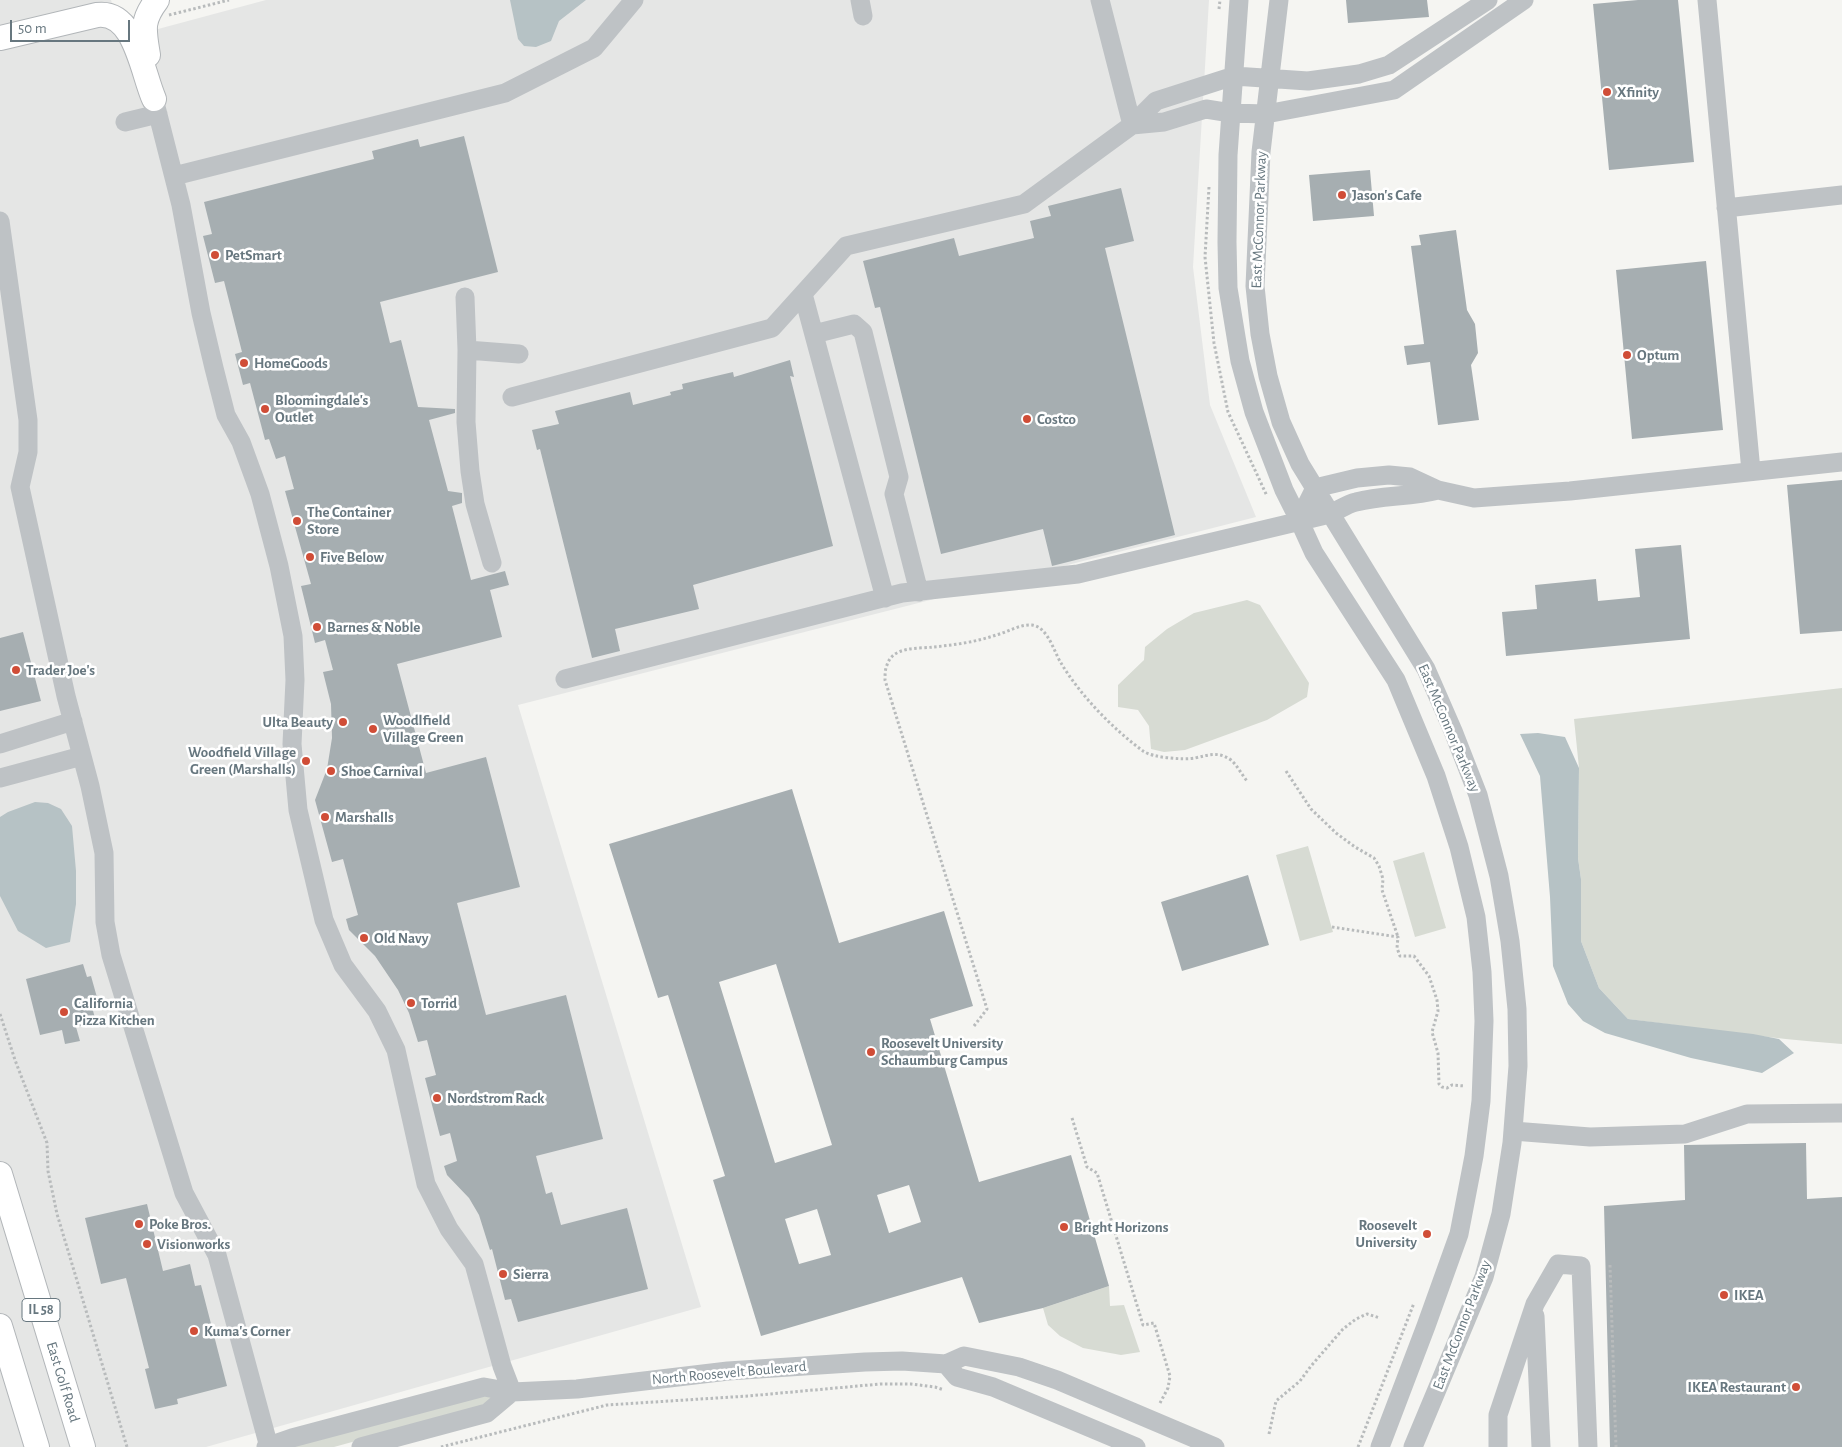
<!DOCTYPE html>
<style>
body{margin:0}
#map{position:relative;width:1842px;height:1447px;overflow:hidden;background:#f5f5f2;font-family:"Alegreya Sans",sans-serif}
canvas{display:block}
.scale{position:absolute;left:10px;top:20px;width:120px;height:22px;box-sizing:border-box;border:2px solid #67777f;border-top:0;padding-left:6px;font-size:15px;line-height:18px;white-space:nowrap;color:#67777f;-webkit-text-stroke:4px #fff;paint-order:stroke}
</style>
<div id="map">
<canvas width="1842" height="1447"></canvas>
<div class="scale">50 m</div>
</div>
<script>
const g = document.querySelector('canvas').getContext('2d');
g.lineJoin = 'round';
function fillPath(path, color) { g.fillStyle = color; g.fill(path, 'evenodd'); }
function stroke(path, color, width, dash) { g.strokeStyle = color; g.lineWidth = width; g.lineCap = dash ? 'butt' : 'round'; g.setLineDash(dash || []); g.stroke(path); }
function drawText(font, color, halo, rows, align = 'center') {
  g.font = font + ' "Alegreya Sans",sans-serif'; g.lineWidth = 5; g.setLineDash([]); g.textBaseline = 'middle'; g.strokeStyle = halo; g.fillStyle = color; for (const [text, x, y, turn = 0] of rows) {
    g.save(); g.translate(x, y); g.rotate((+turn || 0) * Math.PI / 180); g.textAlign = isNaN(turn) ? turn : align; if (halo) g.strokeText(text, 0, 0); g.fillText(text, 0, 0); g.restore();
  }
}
const built = new Path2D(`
 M0,0H111L122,37L132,36L266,0H1209L1193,267L1210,405L1256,517L518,705L701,1307L206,1447H0Z`);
const green = new Path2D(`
 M1247,600L1260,605L1309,683L1307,697L1267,720L1185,750L1164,752L1151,749L1149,726L1138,710L1118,707V685L1144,660L1145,647L1167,629L1194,613Z
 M1842,688V1044C1770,1039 1699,1028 1628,1019L1599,988L1581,941V879L1578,858L1579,768L1574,719Z
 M1308,846L1333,932L1300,941L1276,855Z
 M1424,852L1446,928L1415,937L1393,861Z
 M1109,1286L1110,1306L1124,1305L1140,1352L1121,1355L1083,1348L1060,1336L1048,1325L1043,1308Z
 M489,1394L494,1397L479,1407L334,1447H295L296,1445Z`);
const water = new Path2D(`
 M510,0H586L559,21L551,41L536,47L524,46L518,39Z
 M1538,733L1565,737L1579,768L1578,858L1581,879V941L1599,988L1628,1019L1753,1034L1779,1039L1794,1053L1762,1073L1691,1058L1605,1033L1583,1021L1568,1004L1553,966L1550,897L1540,776L1520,734Z
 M35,802L48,803L61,809L72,826L76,871V904L70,942L46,948L18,931L0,896V817L8,812Z`);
const building = new Path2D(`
 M1346,0H1427L1429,17L1348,23Z
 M1638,0H1678L1694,162L1609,170L1593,4Z
 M464,136L498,272L380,302L390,343L401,340L418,407L455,409V413L429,420L448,491L462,493V503L452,506L471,580L505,571L509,585L490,590L502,637L397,664L426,773L486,757L520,887L457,903L486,1015L566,995L603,1139L536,1156L546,1194L552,1192L561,1225L627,1208L648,1289L518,1322L511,1299L505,1300L492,1249L490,1250L479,1215L469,1198L447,1175L444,1166L457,1161L450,1133L440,1136L425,1078L436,1075L427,1040L418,1042L409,1013L398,990L375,956L349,930L346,919L358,915L343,859L332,862L315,800L327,769L332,738L331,704L323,672L333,670L325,640L315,643L301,586L311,584L285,491L294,489L285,456L276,459L269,439L265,440L250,383L243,385L235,354L242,352L224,281L215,283L203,236L212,234L204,202L374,159L372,151L418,139L420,147Z
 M1370,170L1374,216L1313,221L1309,175Z
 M1121,188L1134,241L1105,248L1175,535L1052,566L1043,529L941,554L880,307L875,308L863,261L954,238L959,256L1034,238L1030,221L1051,216L1048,206Z
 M1456,230L1467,310L1475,324L1478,353L1471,365L1479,420L1438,425L1430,362L1407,365L1404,346L1424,344L1411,246L1421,245L1419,235Z
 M1706,261L1723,430L1632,439L1616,270Z
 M790,360L794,377L790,376L833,546L693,585L699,609L615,629L620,651L592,658L540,449L537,450L532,430L559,424L555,411L630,392L633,405L671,395L670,392L683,389L682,384L733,372L734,377Z
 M1842,480V631L1800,634L1787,485Z
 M1681,545L1690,639L1506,656L1502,612L1537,609L1535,585L1596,579L1598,601L1640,597L1635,549Z
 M23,632L41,701L0,711V638Z
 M792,789L839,943L944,911L973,1006L930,1019L979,1182L1071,1155L1109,1286L1043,1308L979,1323L962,1277L761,1336L713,1180L725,1176L668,995L658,998L609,844ZM776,964L832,1145L775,1163L719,982ZM909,1185L921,1222L889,1233L877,1195ZM817,1209L831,1255L799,1264L785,1219Z
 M1248,875L1269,945L1182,971L1161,902Z
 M83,964L87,977L91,976L98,1001L91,1003L96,1022L76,1027L80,1041L65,1044L62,1030L40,1035L26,979Z
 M1806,1143L1807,1199L1842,1197V1447H1610L1604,1206L1685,1200L1684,1145Z
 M147,1204L163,1271L190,1264L195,1286L201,1285L227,1386L177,1399L178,1404L155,1409L145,1369L149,1368L126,1278L101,1284L85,1218Z`);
const path = new Path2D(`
 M1219,9L1220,0
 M169,15L229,0
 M1209,187L1205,257L1214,343L1228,412L1267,496
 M1286,771L1311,809L1336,833L1355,847L1374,858L1379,866L1383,879L1382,890L1398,937
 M1332,927L1398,937L1397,948L1400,956H1414L1429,976L1437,1000L1438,1011L1432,1032L1438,1053L1439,1084L1442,1087L1447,1088L1452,1085L1465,1086
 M0,1014L15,1060L47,1143L48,1171L57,1214L127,1447
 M974,1026L987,1009L885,680C885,675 885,669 887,665C893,646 917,649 933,647C954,645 976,642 996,635C1008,632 1020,624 1032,625C1048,627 1054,652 1061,663C1080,695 1113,729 1143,751C1153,758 1183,760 1195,758C1209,755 1218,751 1231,760C1237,765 1242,775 1247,781
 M1072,1118L1087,1167L1097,1173L1143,1325L1154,1323L1170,1376L1168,1388L1160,1403
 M1610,1265L1616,1447
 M1269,1434L1276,1401L1300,1381L1311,1366L1343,1329L1356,1319L1367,1314L1380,1318
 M441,1447L607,1405L748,1396L880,1384H911L935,1387L944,1390
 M1358,1447L1414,1303`);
const minor = new Path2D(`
 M860,0L863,16
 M1100,0L1132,125
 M1239,0L1228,155L1227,242L1228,288L1240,361L1254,412L1284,490L1299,520L1314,553L1396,680L1436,776L1459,847L1476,917L1482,972L1484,1021L1481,1101L1474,1156L1459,1234L1426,1326L1380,1447
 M1279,0L1261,152L1255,286L1260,334L1268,376L1281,422L1300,464L1426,669L1453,731L1478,795L1499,876L1510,941L1517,1009L1518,1066L1512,1143L1501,1214L1484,1277L1413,1447
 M1707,0L1751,471
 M154,99L181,205L201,313L214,368L226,415L241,442L260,494L279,566L293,636L295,680L292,744L298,810L324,920L343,965L377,1011L396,1050L426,1184L449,1229L474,1264L502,1366L512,1392
 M125,122L158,114
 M1132,125L1164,122L1206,109L1231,113L1266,114L1394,90L1524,0
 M174,176L505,93L594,48L634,0
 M1726,208L1842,195
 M0,221L28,420V452L20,487L66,696L90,786L104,853L105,922L111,955L184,1193L217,1255L269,1447
 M803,294L885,598
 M465,297L467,350L466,422L470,471L475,504L492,563
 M814,334L854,324L863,332L899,477L894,494L919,592
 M467,350L519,354
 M512,397L772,328L846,246L1024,204L1132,125L1156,101L1234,76L1308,81L1359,74L1389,65L1488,0
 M1299,520L1315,488L1357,478L1389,475L1410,477L1438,490L1474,498L1570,491L1842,462
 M565,679L902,593L1078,574L1330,514C1339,510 1347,504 1356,502C1383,495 1411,497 1438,490
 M0,744L73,721
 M0,778L82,756
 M1513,1131L1590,1137L1685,1134L1747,1114L1842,1113
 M1535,1316L1541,1447
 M946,1364L957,1377L993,1387L1136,1447
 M266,1447L292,1438L484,1387L512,1392L577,1389L728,1371L865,1362L902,1361L946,1364L964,1356L1019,1367L1057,1380L1215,1447
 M361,1447L487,1413L512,1392
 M1498,1447V1415L1535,1304L1558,1264L1581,1266L1588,1447`);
const major = new Path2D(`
 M0,38L97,15C135,10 142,72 154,99
 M148,55C144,30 141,21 157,0
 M0,1174L83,1447
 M0,1326L37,1447`);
const markers = [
 [1607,92,5,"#d04d37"],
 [1342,195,5,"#d04d37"],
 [215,255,5,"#d04d37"],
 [1627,355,5,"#d04d37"],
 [244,363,5,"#d04d37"],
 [265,409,5,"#d04d37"],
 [1027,419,5,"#d04d37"],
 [297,521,5,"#d04d37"],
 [310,557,5,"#d04d37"],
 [317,627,5,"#d04d37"],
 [16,670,5,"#d04d37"],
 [343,722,5,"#d04d37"],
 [373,729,5,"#d04d37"],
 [306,761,5,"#d04d37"],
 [331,771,5,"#d04d37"],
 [325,817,5,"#d04d37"],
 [364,938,5,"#d04d37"],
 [411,1003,5,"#d04d37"],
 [64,1012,5,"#d04d37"],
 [871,1052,5,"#d04d37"],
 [437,1098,5,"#d04d37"],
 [139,1224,5,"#d04d37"],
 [1064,1227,5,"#d04d37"],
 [1427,1234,5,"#d04d37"],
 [147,1244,5,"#d04d37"],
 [503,1274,5,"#d04d37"],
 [1724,1295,5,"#d04d37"],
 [194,1331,5,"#d04d37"],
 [1796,1387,5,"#d04d37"]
];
const shields = [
 [41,1310,38]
];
const shieldNames = [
 ["IL 58",41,1310]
];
const poiNames = [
 ["Xfinity",1617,92],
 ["Jason's Cafe",1352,195],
 ["PetSmart",225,255],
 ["Optum",1637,355],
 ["HomeGoods",254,363],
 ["Bloomingdale's",275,400],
 ["Outlet",275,417],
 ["Costco",1037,419],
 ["The Container",307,512],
 ["Store",307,529],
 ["Five Below",320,557],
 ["Barnes & Noble",327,627],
 ["Trader Joe's",26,670],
 ["Woodlfield",383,720],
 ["Village Green",383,737],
 ["Ulta Beauty",333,722,"right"],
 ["Woodfield Village",296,752,"right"],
 ["Green (Marshalls)",296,769,"right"],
 ["Shoe Carnival",341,771],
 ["Marshalls",335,817],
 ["Old Navy",374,938],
 ["California",74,1003],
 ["Pizza Kitchen",74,1020],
 ["Torrid",421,1003],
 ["Roosevelt University",881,1043],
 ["Schaumburg Campus",881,1060],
 ["Nordstrom Rack",447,1098],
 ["Poke Bros.",149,1224],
 ["Roosevelt",1417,1225,"right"],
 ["University",1417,1242,"right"],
 ["Bright Horizons",1074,1227],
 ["Visionworks",157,1244],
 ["Sierra",513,1274],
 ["IKEA",1734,1295],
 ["Kuma's Corner",204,1331],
 ["IKEA Restaurant",1786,1387,"right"]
];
const streetNames = [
 ["East McConnor Parkway",1259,220,-88],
 ["East McConnor Parkway",1449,728,67],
 ["East McConnor Parkway",1462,1325,-69],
 ["North Roosevelt Boulevard",729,1373,-5],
 ["East Golf Road",63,1382,73]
];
fillPath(built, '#e5e6e5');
fillPath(green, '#d7dbd3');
fillPath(water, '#b6c2c5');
fillPath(building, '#a6aeb1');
stroke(major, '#b2b6b9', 26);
stroke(path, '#b8bbbc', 3, [2.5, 2.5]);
stroke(minor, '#bec2c5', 19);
stroke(major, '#fff', 24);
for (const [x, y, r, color] of markers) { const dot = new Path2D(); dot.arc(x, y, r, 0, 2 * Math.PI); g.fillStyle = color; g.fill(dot); stroke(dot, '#fff', 2); }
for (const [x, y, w] of shields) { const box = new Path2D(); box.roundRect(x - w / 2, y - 11.5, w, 23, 4); g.fillStyle = '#fff'; g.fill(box); stroke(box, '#67777f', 1); }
drawText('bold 14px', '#67777f', null, shieldNames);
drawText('bold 15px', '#67777f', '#fff', poiNames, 'left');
drawText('15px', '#67777f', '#fff', streetNames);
</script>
